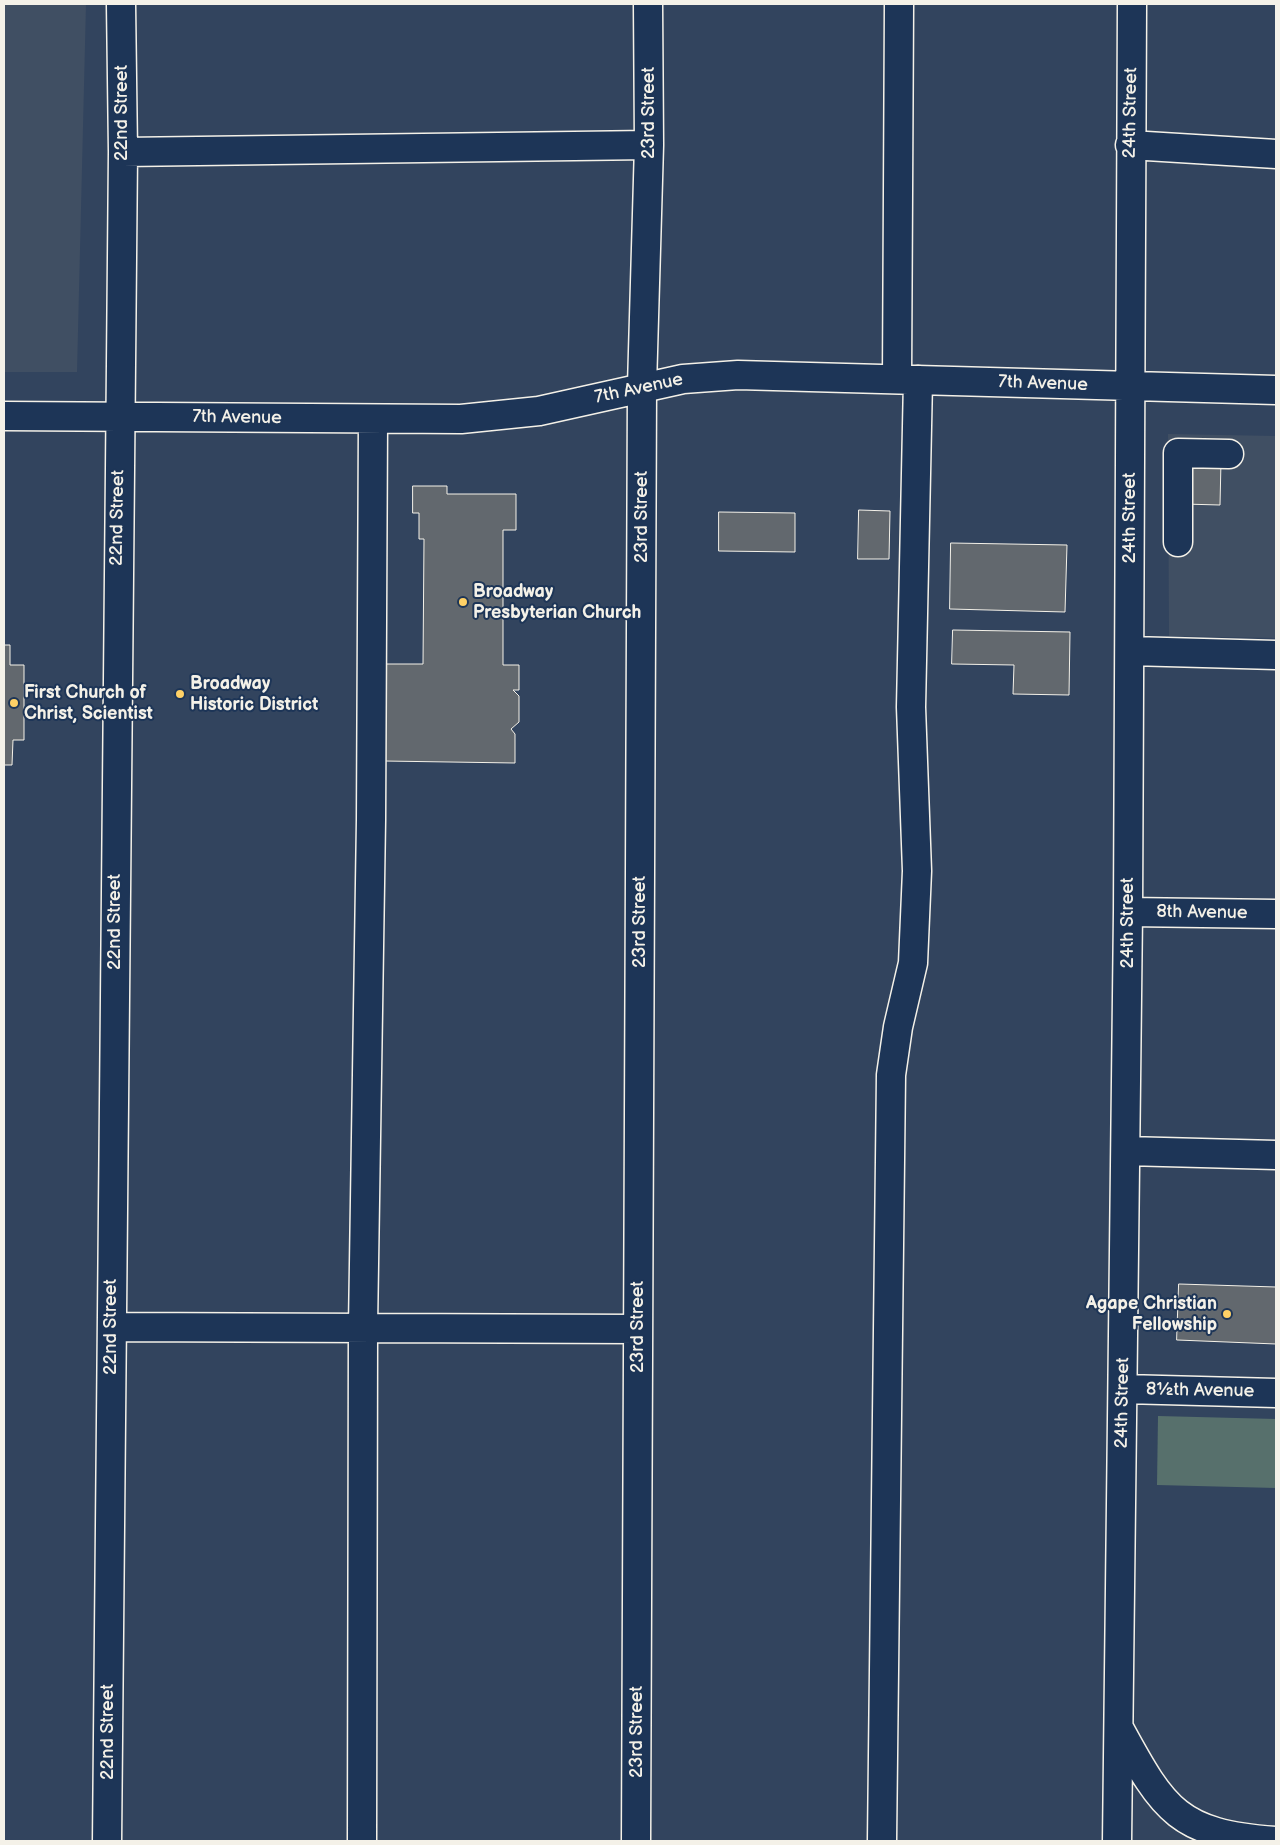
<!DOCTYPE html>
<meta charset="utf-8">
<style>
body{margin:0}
#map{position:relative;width:1280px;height:1845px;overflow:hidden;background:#32445e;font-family:"Balsamiq Sans",sans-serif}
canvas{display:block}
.frame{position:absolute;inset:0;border:5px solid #f4f1e8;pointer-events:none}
</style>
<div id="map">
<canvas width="1280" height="1845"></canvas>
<div class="frame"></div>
</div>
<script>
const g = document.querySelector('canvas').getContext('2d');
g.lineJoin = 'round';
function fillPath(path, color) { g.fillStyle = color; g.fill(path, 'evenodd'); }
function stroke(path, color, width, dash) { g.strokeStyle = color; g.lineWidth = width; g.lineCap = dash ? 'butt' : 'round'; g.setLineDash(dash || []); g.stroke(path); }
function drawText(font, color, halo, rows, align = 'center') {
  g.font = font + ' "Balsamiq Sans",sans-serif'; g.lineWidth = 4; g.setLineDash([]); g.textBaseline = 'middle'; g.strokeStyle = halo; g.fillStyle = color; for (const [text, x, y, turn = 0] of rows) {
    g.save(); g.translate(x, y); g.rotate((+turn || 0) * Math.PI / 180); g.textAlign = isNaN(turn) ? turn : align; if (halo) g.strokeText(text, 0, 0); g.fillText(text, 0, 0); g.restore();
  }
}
const built = new Path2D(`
 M4,4H86L77,372H4Z
 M1168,434L1276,436V638L1169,636Z`);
const green = new Path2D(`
 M1158,1416L1276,1419V1488L1157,1485Z`);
const building = new Path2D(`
 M1184,461H1221L1220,505L1183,504Z
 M413,486H447V494H516V530H503V665H519V690H513L519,696V722L511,729L515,734V763L384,761L385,664H423L424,539H419V513H413Z
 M859,510L890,511L889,559H858Z
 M719,512L795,513V552L719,551Z
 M951,543L1067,545L1065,612L950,609Z
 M953,630L1070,632L1069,695L1013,694L1014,665L952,664Z
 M4,645H10V665H24V740H13L12,765H4Z
 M1179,1284L1276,1287V1344L1177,1340Z`);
const minor = new Path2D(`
 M1130,145L1276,154
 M123,152L649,145
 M897,379L899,4
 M4,416L461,419L539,411L683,379L738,375L1276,390
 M1178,542V453L1229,454
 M1130,651L1276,655
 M1128,912L1276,914
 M1126,1151L1276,1155
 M112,1327L638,1329
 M1124,1389L1276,1393
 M1120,1730C1164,1811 1179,1834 1275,1841
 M107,1841L123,152L121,4
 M362,1841L363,1327L371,820L373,420
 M636,1841L642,386L649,145L648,4
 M882,1841L891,1075L898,1027L913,963L917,871L911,707L918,380
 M1117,1841L1128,912L1132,4`);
const markers = [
 [463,602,5,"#ffd166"],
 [180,694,5,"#ffd166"],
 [14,703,5,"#ffd166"],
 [1227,1314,5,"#ffd166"]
];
const streetNames = [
 ["22nd Street",122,113,-90],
 ["23rd Street",649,113,-90],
 ["24th Street",1131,113,-89],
 ["7th Avenue",1043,384,2],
 ["7th Avenue",639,389,-12],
 ["7th Avenue",237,418,1],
 ["23rd Street",642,517,-90],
 ["22nd Street",118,518,-89],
 ["24th Street",1130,518,-90],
 ["8th Avenue",1202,913,1],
 ["22nd Street",115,922,-90],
 ["23rd Street",640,922,-90],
 ["24th Street",1128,923,-90],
 ["22nd Street",111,1327,-90],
 ["23rd Street",638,1327,-90],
 ["8½th Avenue",1200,1391,1],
 ["24th Street",1123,1403,-89],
 ["22nd Street",108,1732,-90],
 ["23rd Street",637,1732,-90]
];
const poiNames = [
 ["Broadway",473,592],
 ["Presbyterian Church",473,613],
 ["Broadway",190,684],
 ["Historic District",190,705],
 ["First Church of",24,693],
 ["Christ, Scientist",24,714],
 ["Agape Christian",1217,1304,"right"],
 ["Fellowship",1217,1325,"right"]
];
fillPath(built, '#404f63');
fillPath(green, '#57706c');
fillPath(building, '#62686e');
stroke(building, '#f4f1e8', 1);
stroke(minor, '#f4f1e8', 31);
stroke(minor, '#1d3557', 28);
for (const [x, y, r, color] of markers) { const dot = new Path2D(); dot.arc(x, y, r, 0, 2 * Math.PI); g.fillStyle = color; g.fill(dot); stroke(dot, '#1d3557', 2); }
drawText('18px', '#f4f1e8', '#1d3557', streetNames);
drawText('bold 18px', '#f4f1e8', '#1d3557', poiNames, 'left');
</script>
